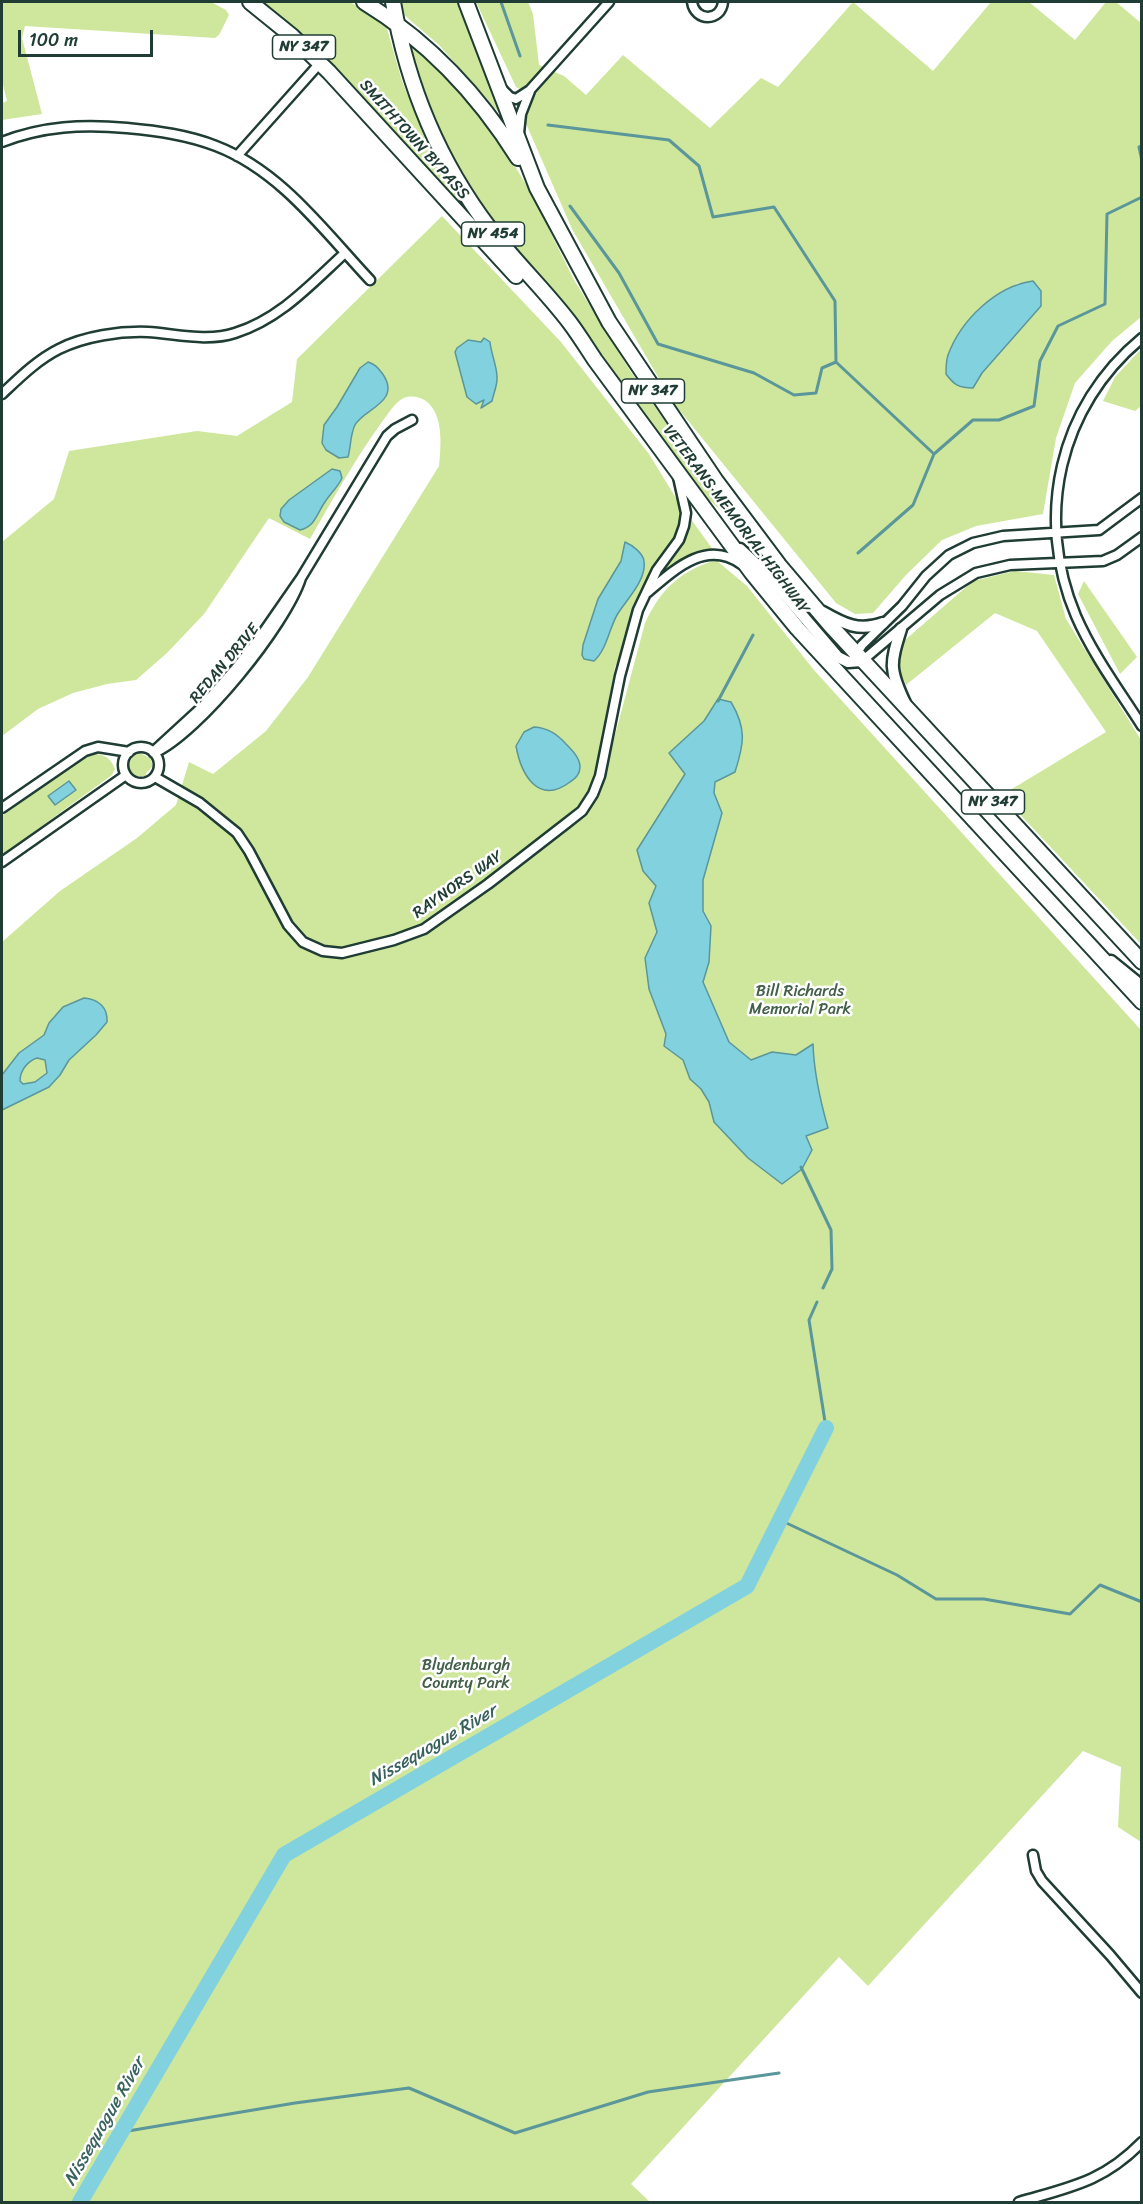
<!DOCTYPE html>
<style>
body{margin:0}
#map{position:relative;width:1143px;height:2204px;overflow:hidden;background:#fff;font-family:Sriracha,sans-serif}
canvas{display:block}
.frame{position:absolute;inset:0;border:3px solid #1f3d34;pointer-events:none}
.scale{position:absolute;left:18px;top:30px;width:135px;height:27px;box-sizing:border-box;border:3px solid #1f3d34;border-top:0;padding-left:8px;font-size:18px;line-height:21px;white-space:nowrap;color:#1f3d34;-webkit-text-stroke:4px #fff;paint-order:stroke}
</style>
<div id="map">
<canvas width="1143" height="2204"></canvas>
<div class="frame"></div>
<div class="scale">100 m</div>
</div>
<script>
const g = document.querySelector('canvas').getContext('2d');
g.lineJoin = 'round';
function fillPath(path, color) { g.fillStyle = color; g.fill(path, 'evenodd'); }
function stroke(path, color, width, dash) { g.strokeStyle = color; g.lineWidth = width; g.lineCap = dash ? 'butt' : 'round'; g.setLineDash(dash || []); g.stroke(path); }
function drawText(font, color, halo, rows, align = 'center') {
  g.font = font + ' Sriracha,sans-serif'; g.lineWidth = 5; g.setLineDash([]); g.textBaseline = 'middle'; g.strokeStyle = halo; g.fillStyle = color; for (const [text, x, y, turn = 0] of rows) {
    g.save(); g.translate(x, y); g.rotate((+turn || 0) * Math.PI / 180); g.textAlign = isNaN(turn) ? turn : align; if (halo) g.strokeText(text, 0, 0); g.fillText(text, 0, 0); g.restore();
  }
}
const green = new Path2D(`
 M2,2H211L226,10L229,15L219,35L215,38L25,26L22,38L42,114L2,120V103L7,101L2,81Z
 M259,2H350L385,22L402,81L429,147L464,209Z
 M401,2H460L500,114L439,45L403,14Z
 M476,2H528L533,14L539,65L564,76L586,95L623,55L710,128L761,78L778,87L853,2L933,71L991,2H1029L1075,40L1106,2H1116L1141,23V317L1112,341L1075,383L1056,438L1043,514L976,526L942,540L906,575L873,613L855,614L836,603L672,401L572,229L524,119L530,95L516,87ZM1018,283L1041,291L1040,306L982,373L973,388L978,310Z
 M406,36L456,86L502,145L530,191L574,280L631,372L735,523L708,499L691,479L489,215L452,155L430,109Z
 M442,216L561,342L649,454L682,508L681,529L670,550L656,570L615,667L590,804L603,780L645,623C661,589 680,571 716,560L747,586L814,670L1141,1030V1842L1118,1827L1121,1767L1083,1751L868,1986L839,1957L631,2184L650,2202H2V942L60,891L137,838L176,805L189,762L213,774L266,731L308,677L439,466C441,446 444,415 426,401C420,397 411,395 404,398C395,402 388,414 382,422C355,459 333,499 310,539L269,518L204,614L167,653L136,680L107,684L73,693L38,709L2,736V542L54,499L69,451L197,431L237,436L292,402L297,359Z
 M1141,349V406L1135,411L1103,401L1115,377Z
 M688,515L714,551L682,561L654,582Z
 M1015,571L1054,575L1066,619L1141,740V944L1002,795L1106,732L1037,631L995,613L906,685L896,662L905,640L973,581Z
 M1084,581L1137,657L1120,674L1078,594Z
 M140,753L150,758L153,766L146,773V776H134L128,766L133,756Z
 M97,754C107,756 111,759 115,769L112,775L2,855V816L83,758Z`);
const water = new Path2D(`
 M1033,281L1041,291V306L982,373L973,388C959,388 954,385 946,374C946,368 946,361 948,355C961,320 996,286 1033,281Z
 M484,338L490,342C491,355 500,372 496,386C495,391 493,396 492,401L481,408L484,400L476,404L467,397L455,352L457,348L468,340L481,342Z
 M368,362C375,364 378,368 382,373C403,402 363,409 355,425C350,435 351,447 348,457L339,458L326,450L322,443L324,425L337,407L360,368Z
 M332,469L340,471L342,478C338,487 330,494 325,502C317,513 315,527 300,530L284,522L280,516L281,509L289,500Z
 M625,542C632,545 643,553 644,561C647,580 626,600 617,615C609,629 607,649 594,661L584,659L582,655L583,645L598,599L621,561Z
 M718,699L731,702C747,729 744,744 735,772L715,782L714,793L722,813L703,880V911L711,926L709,962L703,982L729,1042L751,1060L772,1052L796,1055L813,1044C814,1074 820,1100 828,1128L806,1136L812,1150L802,1169L782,1184L748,1158L714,1122L709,1102L701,1089L690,1079L683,1060L664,1046L666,1034L649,989L645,958L657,932L649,903L656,886L643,871L637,850L685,774L669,753L704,721Z
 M534,727C548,728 557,734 566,744C572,750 580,758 580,767C580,774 575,779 570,782C538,806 521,774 516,746L524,732Z
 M69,781L76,790L55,805L48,796Z
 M84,998C98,999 108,1007 107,1022L96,1035L69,1060L60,1075L49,1087L2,1110V1075L19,1053L44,1035L49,1023L63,1007ZM37,1058L45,1060L47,1073L35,1082L23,1084L20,1081C20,1070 28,1061 37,1058Z`);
const stream = new Path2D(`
 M501,2L520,56
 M548,125L669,140L699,166L713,217L774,207L835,301L836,362L934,454
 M1142,146L1139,147L1142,161
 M570,206L619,273L658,344L754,373L794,395L816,393L822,368L836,362
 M858,553L913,505L934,454L973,420H999L1034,406L1040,361L1058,326L1105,304L1107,214L1142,197
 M718,701L753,635
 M801,1167L831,1230L832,1269L823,1288
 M817,1302L809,1320L826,1428
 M780,1520L897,1575L936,1599H984L1070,1614L1100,1585L1142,1602
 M122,2132L295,2103L409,2088L515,2133L648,2092L779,2073`);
const river = new Path2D(`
 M80,2202L284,1855L747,1586L826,1428`);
const minor = new Path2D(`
 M692,2C695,22 721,22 723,2
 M502,89L510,97L516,99L530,90L609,2
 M519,133L521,114L530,91
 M2,142C43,126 83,124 127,128C158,131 188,135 216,146C281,171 324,231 370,280
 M237,156L320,63
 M1142,338C1059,406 1034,517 1076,616C1093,655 1119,690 1142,726
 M2,394C19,378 37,360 59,349C85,336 120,331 148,332C177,334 207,342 235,333C280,319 311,284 345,253
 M301,578L387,436L395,429L412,420
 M648,592C674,570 706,539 741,564
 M856,654L862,645L902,606L926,576L949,555L973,543L1003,536L1099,530L1142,498
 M862,661L940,595L976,573L1010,565L1103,561L1117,555L1142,537
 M123 765a18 18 0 1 1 36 0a18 18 0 1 1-36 0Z
 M153,752L202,707L236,668L258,640L301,578C286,625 199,733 154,753
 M155,777L200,803L237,833L249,851L288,925L303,942L323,951L342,953L394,940L424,929L488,884L568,822L582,811L593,794L600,776L620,676L638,610L657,570L679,540L684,526L686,513L678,477
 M2,808L85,751L98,747L129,752
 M2,862L126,775
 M1033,1855L1036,1871L1042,1881L1110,1955L1142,1993
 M1019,2202C1070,2187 1103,2182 1142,2142`);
const tertiary = new Path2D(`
 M740,549L768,575L838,657L848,662L862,661
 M823,612C844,624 859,632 883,623
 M901,629C890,664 889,669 905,703
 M1111,961L1142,986`);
const trunk = new Path2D(`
 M250,2L292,36L329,72L516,276
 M364,2C428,41 478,94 518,158
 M393,2C407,84 439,162 490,229C515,262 545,290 570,323C579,335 587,348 595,360L752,573L797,628L1142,1002
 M466,2L537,188L609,322L716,481L779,565L830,625L1142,962`);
const shields = [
 [304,47,63],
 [493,234,63],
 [653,391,63],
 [993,802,63]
];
const shieldNames = [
 ["NY 347",304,47],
 ["NY 454",493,234],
 ["NY 347",653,391],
 ["NY 347",993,802]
];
const streetNames = [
 ["SMITHTOWN BYPASS",414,140,48],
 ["VETERANS MEMORIAL HIGHWAY",736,520,53],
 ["REDAN DRIVE",225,664,-50],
 ["RAYNORS WAY",458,885,-35]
];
const parkNames = [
 ["Bill Richards",800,992],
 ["Memorial Park",800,1010],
 ["Blydenburgh",466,1666],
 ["County Park",466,1684]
];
const waterNames = [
 ["Nissequogue River",433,1746,-30],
 ["Nissequogue River",105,2122,-60]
];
fillPath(green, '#cfe79c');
fillPath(water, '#82d1de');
stroke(water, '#5a969a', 1.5);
stroke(stream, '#5a969a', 3);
stroke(river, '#82d1de', 16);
stroke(minor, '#1f3d34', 13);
stroke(tertiary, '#1f3d34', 15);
stroke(trunk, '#1f3d34', 18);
stroke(minor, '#fff', 8);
stroke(tertiary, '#fff', 10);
stroke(trunk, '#fff', 14);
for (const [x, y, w] of shields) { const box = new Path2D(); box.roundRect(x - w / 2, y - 12, w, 24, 4.5); g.fillStyle = '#fff'; g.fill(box); stroke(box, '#1f3d34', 1.5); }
drawText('bold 15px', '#1f3d34', null, shieldNames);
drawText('16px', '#1f3d34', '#fff', streetNames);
drawText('16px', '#425f49', '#fff', parkNames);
drawText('italic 18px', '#38625e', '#fff', waterNames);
</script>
